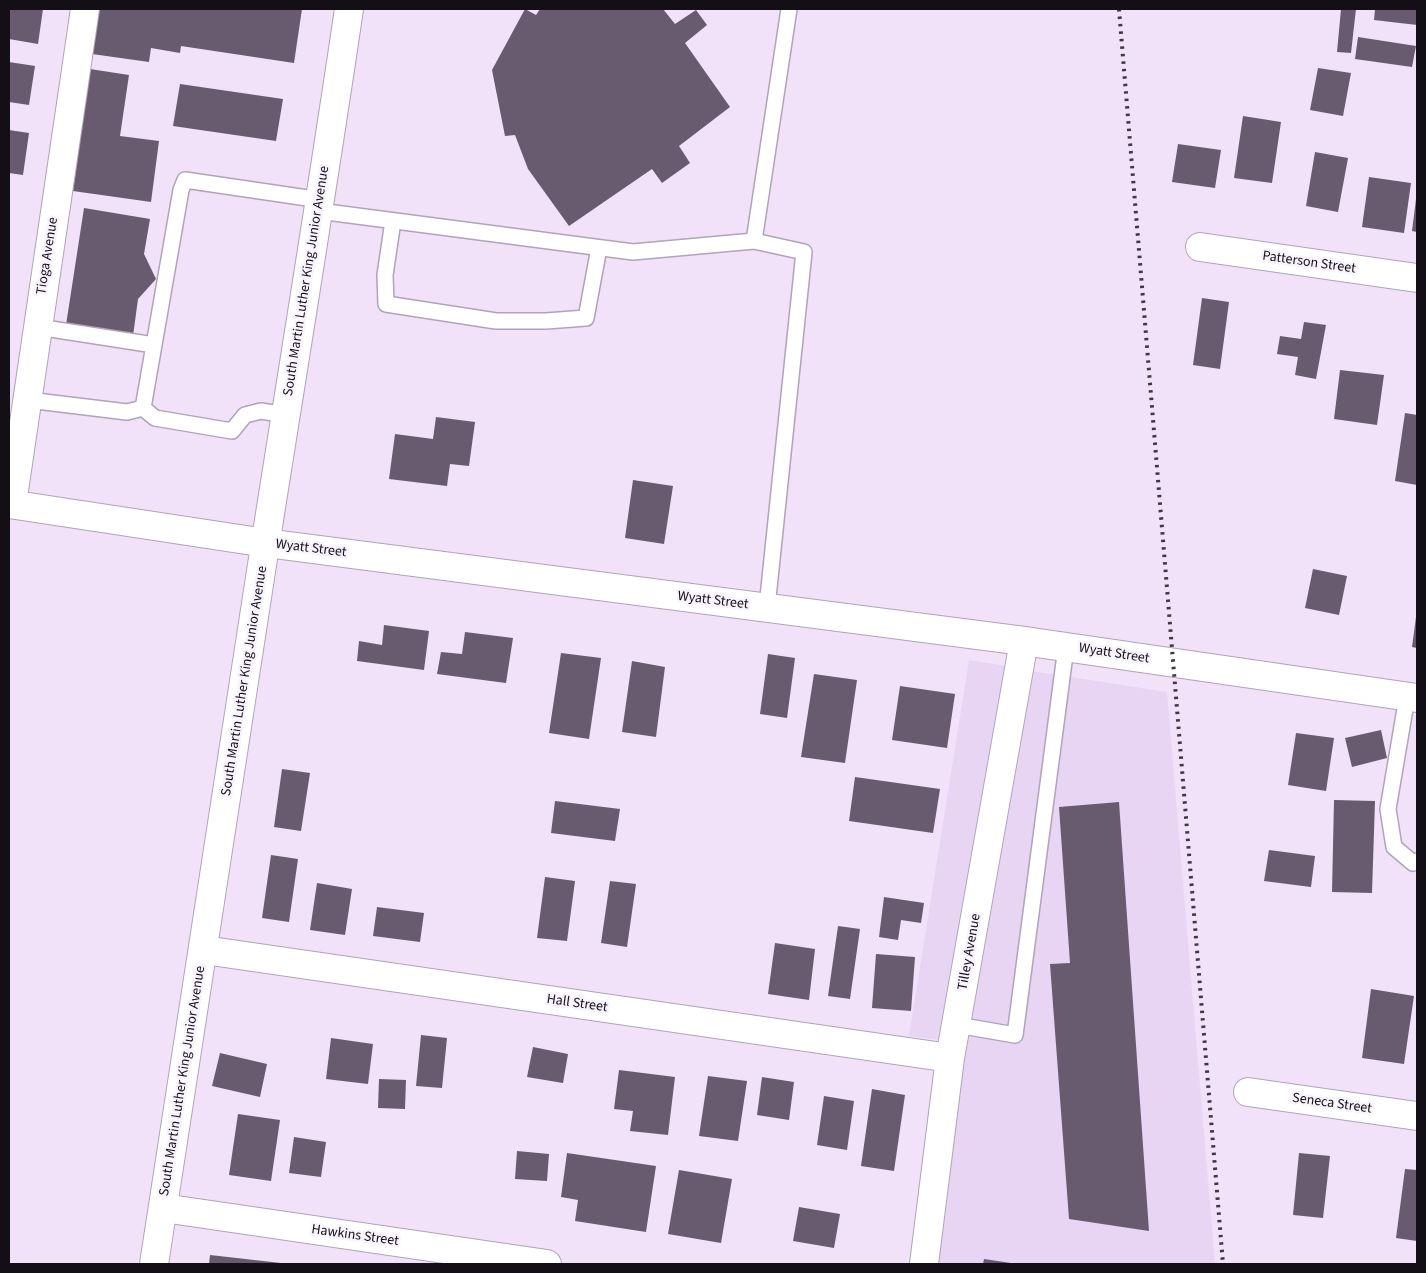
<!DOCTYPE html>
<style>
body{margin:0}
#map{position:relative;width:1426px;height:1273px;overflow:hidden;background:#f1e2fa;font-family:"Source Sans 3",sans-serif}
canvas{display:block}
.frame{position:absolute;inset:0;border:10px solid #140f17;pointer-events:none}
</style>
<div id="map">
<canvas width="1426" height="1273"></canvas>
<div class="frame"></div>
</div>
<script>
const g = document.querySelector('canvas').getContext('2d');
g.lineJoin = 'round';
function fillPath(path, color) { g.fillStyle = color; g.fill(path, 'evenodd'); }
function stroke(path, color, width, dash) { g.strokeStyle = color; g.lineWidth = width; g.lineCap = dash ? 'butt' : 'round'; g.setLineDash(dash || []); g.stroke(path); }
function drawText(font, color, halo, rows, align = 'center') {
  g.font = font + ' "Source Sans 3",sans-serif'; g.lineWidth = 5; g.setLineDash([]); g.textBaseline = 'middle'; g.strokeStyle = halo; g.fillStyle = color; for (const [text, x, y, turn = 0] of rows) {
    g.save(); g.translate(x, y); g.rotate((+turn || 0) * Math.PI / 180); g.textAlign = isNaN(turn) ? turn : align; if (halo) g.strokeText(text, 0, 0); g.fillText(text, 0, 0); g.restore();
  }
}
const built = new Path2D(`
 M969,660L1006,666L940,1040L909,1036Z
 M1032,671L1167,692L1215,1264H938L963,1060Z`);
const building = new Path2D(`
 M9,9H43L38,44L9,39Z
 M92,9H302L294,63L181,46L180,53L151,48L149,62L85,53Z
 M525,9L536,15L540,9H663L675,24L696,10L707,25L685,43L730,107L679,146L690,163L662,183L652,169L569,226L528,169L515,135L505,136L492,70Z
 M1341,9H1356L1351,53L1337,52Z
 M1375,9H1417V25L1374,20Z
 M1358,37L1416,46L1412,67L1355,59Z
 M9,62L35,66L29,105L9,102Z
 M1318,68L1351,73L1343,116L1310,110Z
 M90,69L129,75L120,136L159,141L151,202L73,191Z
 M180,84L283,99L276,141L173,126Z
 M1243,116L1281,122L1272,183L1234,178Z
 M9,130L29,133L23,175L9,173Z
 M1178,144L1221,150L1215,188L1172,182Z
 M1315,152L1348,158L1338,212L1306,206Z
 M1369,177L1411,183L1404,233L1362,227Z
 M1416,199L1417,200V232L1412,231Z
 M84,208L150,219L144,254L156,279L138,299L133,336L66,325Z
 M1202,298L1229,302L1220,369L1193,365Z
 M1304,322L1326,325L1316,379L1295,375L1298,357L1277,354L1280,336L1301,339Z
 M1340,370L1384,375L1377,425L1334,419Z
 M1405,413L1417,415V485L1395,481Z
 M436,417L475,422L469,466L450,464L447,486L389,479L395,434L433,439Z
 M633,480L673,486L664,544L625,538Z
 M1313,569L1347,576L1339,615L1305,608Z
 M1416,617H1417V648L1412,647Z
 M384,625L429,631L424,670L357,661L359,641L382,645Z
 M465,632L513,638L506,683L437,674L441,652L462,654Z
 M561,653L601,658L589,739L549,733Z
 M768,654L795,658L787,718L760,714Z
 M632,661L665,667L656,737L622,732Z
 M814,674L857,680L845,763L801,757Z
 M900,686L955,694L947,748L892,740Z
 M1381,730L1387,758L1352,767L1345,738Z
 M1296,733L1334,738L1326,791L1288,785Z
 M282,769L310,773L301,831L274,827Z
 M855,777L940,789L933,833L849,821Z
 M1334,800L1375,801L1372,893L1332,892Z
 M555,801L620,809L615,841L551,833Z
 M1119,802L1149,1231L1069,1219L1050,964L1070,963L1059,807Z
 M1269,850L1315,856L1311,887L1264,881Z
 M271,855L298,859L289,922L262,918Z
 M545,877L575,881L567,941L537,938Z
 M610,881L636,884L627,947L601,943Z
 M317,883L352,889L345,935L310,930Z
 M884,897L924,903L921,923L901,920L898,940L879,937Z
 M377,907L424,913L420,942L373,936Z
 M838,926L860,929L850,999L828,996Z
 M775,943L815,949L809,1000L768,994Z
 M876,954L915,957L911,1011L872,1008Z
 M1371,989L1414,996L1404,1064L1362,1058Z
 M421,1035L447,1038L442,1088L416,1086Z
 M331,1038L373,1044L368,1084L326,1079Z
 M533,1047L568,1054L563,1083L527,1077Z
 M220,1053L267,1064L260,1097L212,1086Z
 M619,1070L675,1077L668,1135L630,1131L633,1111L614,1109Z
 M708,1076L747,1081L738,1141L699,1136Z
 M762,1077L794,1082L789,1120L757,1115Z
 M379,1079L406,1080L405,1109L378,1108Z
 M872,1089L905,1095L894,1171L861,1166Z
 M824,1096L854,1101L847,1150L817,1145Z
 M238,1114L280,1120L271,1181L229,1175Z
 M294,1137L326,1142L321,1177L289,1173Z
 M517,1151L549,1154L547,1181L515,1179Z
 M567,1153L656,1166L646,1232L575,1221L578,1200L561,1197Z
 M1299,1153L1330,1156L1323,1218L1293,1215Z
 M1405,1169L1417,1170V1241L1396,1238Z
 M679,1170L732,1179L721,1243L668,1234Z
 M799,1207L840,1214L834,1248L793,1241Z
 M210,1255L281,1263V1264H209Z
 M984,1259L1011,1263V1264H983Z`);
const lane = new Path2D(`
 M319,211L633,252L754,241L804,252L767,607
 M393,221L385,275L386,304L496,321H546L586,318L599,248
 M754,241L789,9
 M38,327L154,345
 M28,400L127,412L143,408
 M286,415L261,411L245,415L232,431L155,418L143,408L181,190L185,180L321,200
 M1407,697L1388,809L1394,847L1413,863L1417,861
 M957,1025L1015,1035L1066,647`);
const street = new Path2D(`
 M1200,247L1417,278
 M12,504L85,9
 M204,950L950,1058
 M1248,1092L1417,1116
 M163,1208L547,1264
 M924,1264L950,1058L1024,641`);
const secondary = new Path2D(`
 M9,504L266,543L1024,641L1417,698
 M154,1264C193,1023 229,781 266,539C294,362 323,186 349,9`);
const rail = new Path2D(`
 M1119,9L1223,1264`);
const streetNames = [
 ["Tioga Avenue",48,256,-81],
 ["Patterson Street",1309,263,8],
 ["South Martin Luther King Junior Avenue",307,281,-81],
 ["Wyatt Street",311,549,7],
 ["Wyatt Street",713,601,7],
 ["Wyatt Street",1114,654,9],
 ["South Martin Luther King Junior Avenue",245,681,-81],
 ["Tilley Avenue",970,952,-80],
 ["Hall Street",577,1004,8],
 ["South Martin Luther King Junior Avenue",183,1081,-81],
 ["Seneca Street",1332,1104,8],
 ["Hawkins Street",355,1236,8]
];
fillPath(built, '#e8d5f4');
fillPath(building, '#685b70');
stroke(lane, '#b1a3b9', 18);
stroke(street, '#b1a3b9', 30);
stroke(secondary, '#b1a3b9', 30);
stroke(lane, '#fff', 15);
stroke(street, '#fff', 28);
stroke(secondary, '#fff', 28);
stroke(rail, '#3f3843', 4, [2.5, 5]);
drawText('14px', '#140f17', '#f9f3fd', streetNames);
</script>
